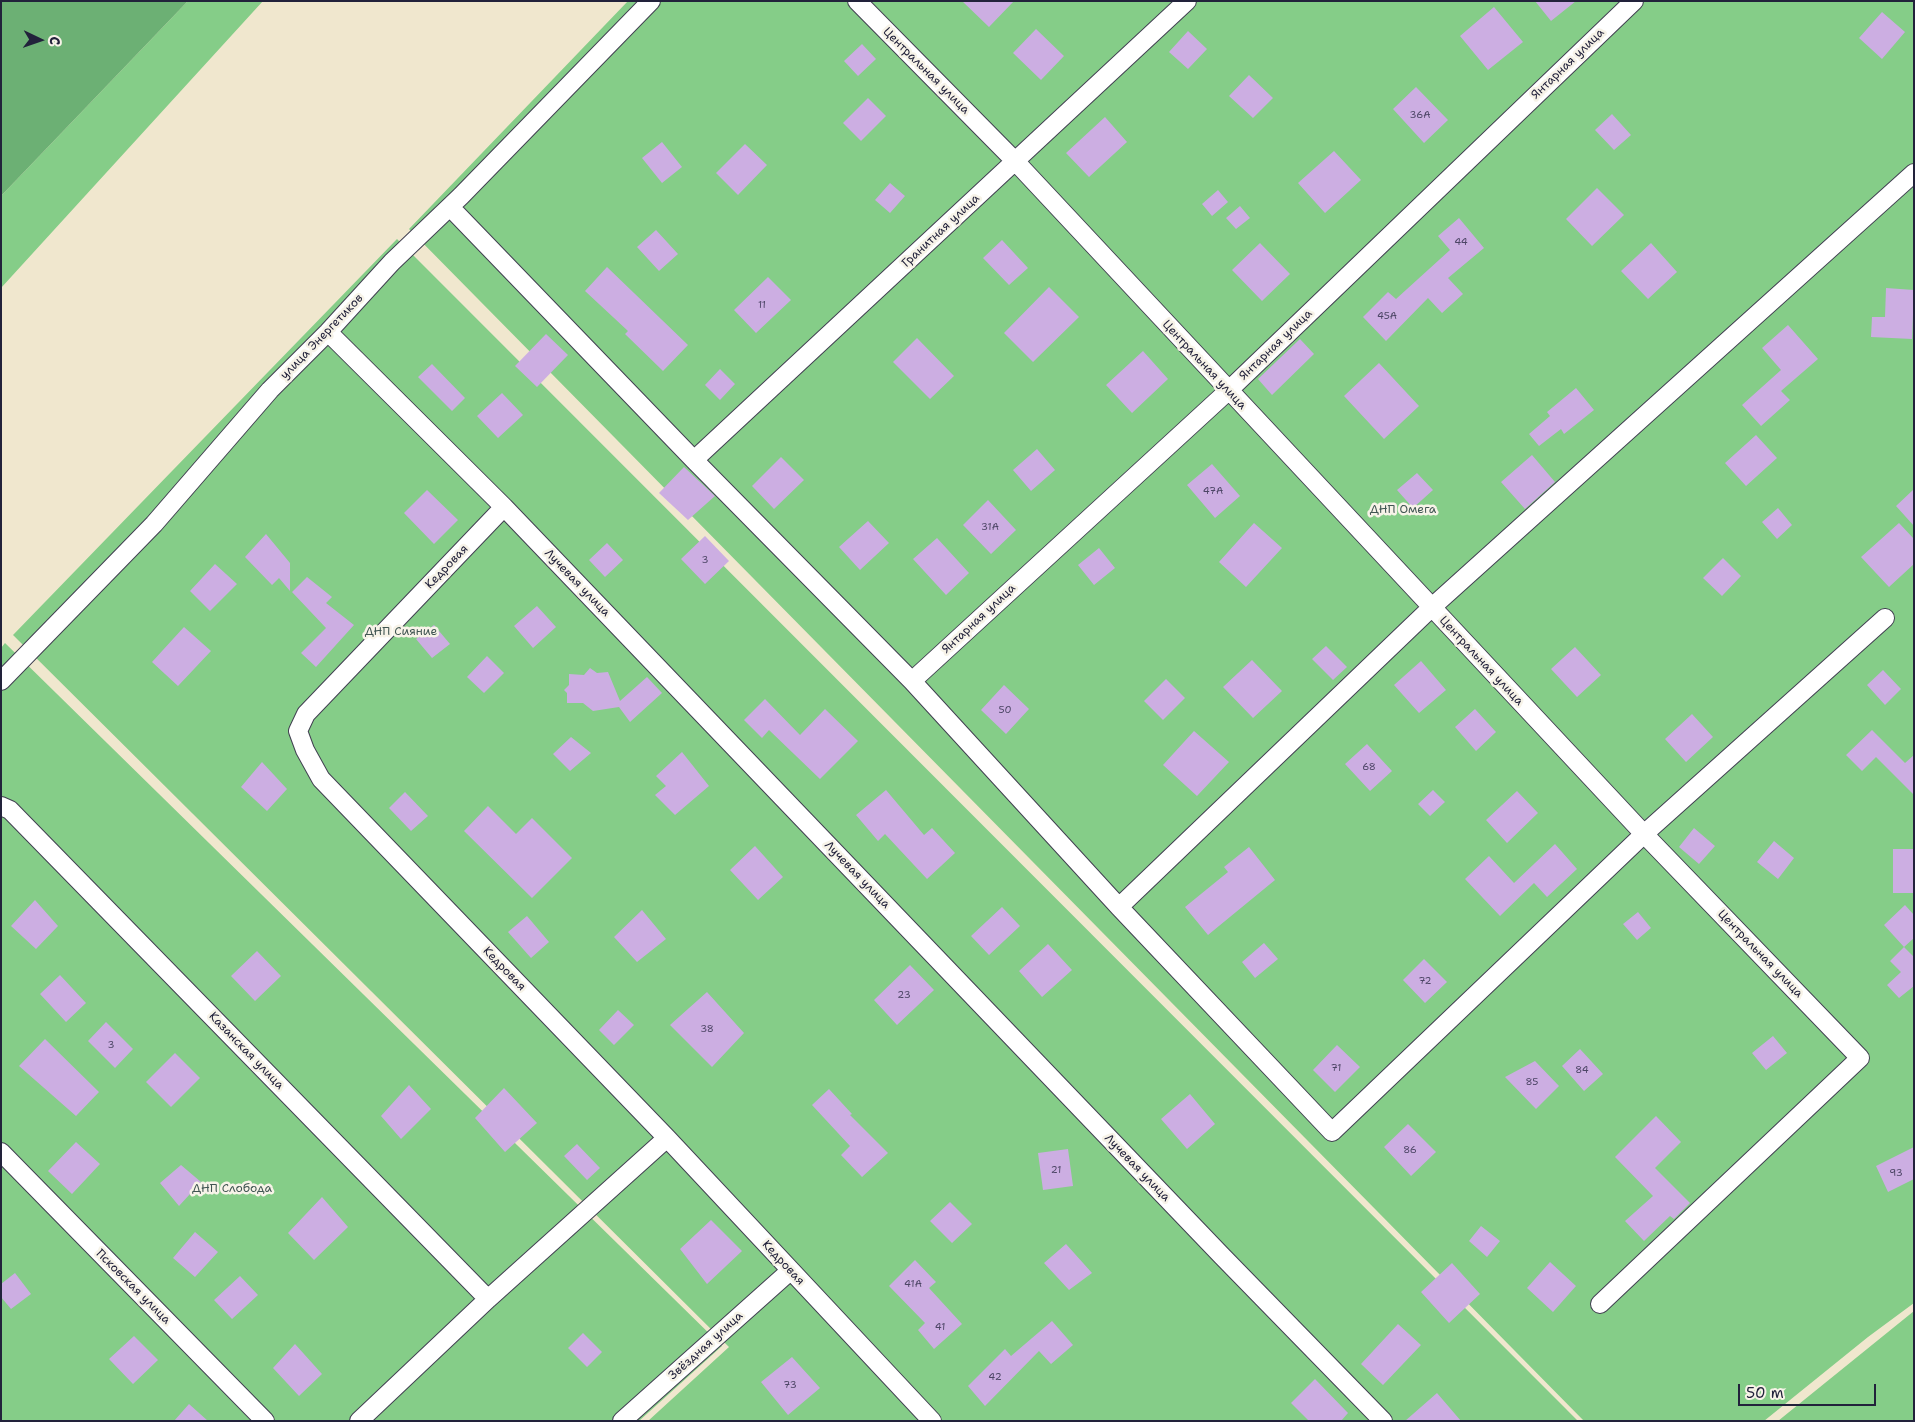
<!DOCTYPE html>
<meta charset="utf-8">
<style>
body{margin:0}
#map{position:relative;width:1915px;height:1422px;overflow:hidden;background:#f0e7ce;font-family:"Shantell Sans",sans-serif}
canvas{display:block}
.frame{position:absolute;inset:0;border:2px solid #22223b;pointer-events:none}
.north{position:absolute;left:15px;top:15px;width:50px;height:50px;-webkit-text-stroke:4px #f7f3e8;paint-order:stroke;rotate:93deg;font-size:14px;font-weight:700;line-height:20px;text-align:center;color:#22223b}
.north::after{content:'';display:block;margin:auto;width:18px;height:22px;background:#22223b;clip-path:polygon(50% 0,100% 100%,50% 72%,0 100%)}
.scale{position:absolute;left:1738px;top:1384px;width:138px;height:22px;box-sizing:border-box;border:2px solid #22223b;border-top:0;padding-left:6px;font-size:15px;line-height:18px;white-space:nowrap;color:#22223b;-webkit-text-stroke:4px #f7f3e8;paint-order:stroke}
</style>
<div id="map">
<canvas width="1915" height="1422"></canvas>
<div class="frame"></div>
<div class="north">С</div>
<div class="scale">50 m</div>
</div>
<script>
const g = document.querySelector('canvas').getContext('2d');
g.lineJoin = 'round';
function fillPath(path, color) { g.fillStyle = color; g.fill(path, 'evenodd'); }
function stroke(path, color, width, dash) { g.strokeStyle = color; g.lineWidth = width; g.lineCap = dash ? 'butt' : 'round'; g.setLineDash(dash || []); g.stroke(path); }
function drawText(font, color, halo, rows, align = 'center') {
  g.font = font + ' "Shantell Sans",sans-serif'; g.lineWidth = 5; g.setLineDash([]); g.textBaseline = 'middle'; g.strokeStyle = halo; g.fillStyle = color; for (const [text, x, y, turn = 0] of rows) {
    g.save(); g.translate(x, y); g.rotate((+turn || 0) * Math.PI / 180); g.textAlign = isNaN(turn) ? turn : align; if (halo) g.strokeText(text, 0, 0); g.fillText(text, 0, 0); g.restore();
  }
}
const green = new Path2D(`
 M188,1H263L1,288V196Z
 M628,1H1914V1303L1868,1337L1764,1421H1584L409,229Z
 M397,239L1578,1421H648L729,1347L13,635Z
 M5,643L722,1346L639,1421H1V648Z
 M1914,1311V1421H1778Z`);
const forest = new Path2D(`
 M1,1H188L1,196Z`);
const building = new Path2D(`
 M962,1H1014L989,27Z
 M1535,1H1576L1551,21Z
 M1494,7L1523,42L1488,70L1460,36Z
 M1882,12L1905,32L1882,59L1859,38Z
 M1036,29L1064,56L1041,80L1013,53Z
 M1188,31L1207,49L1188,69L1169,52Z
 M862,44L876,59L858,76L844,61Z
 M1249,75L1273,98L1253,118L1229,96Z
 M1416,87L1448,120L1424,143L1393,109Z
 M868,98L886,116L861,141L843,123Z
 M1612,114L1631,135L1614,150L1595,130Z
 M1105,117L1127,142L1089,177L1066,153Z
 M662,142L682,167L662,183L642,158Z
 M745,144L767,165L738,195L716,173Z
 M1334,151L1361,180L1325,213L1298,183Z
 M890,183L905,196L890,213L875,200Z
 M1597,188L1624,215L1592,246L1566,219Z
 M1218,190L1228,202L1212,216L1202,204Z
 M1240,206L1250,218L1236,229L1226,218Z
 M1459,218L1484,248L1448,278L1463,294L1442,313L1428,298L1386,341L1363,317L1388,292L1396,299L1450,250L1438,236Z
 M656,230L678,254L659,271L637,247Z
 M1002,240L1028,268L1009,285L983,258Z
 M1260,243L1290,274L1262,301L1232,270Z
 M1651,243L1677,272L1648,299L1621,271Z
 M607,267L688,345L663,371L625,334L628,331L585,291Z
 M768,277L791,300L756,333L734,310Z
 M1049,287L1079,317L1033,362L1004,333Z
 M1886,288L1914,290L1912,339L1871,337L1872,317H1885Z
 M1788,325L1818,359L1781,391L1790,400L1761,426L1742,405L1781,370L1762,348Z
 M546,334L568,355L537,387L515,366Z
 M917,338L954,376L930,399L893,362Z
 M1300,339L1314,354L1272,395L1258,379Z
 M1143,351L1168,379L1132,413L1106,385Z
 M1379,363L1419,406L1384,439L1344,396Z
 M432,364L465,398L452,411L418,377Z
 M720,369L735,384L720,400L705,385Z
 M1576,388L1594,410L1564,434L1561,429L1539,446L1529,434L1550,416L1547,412Z
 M502,393L523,415L498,438L477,416Z
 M1756,435L1777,458L1746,486L1725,463Z
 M1037,449L1055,470L1031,491L1013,470Z
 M1532,455L1555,482L1525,509L1501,482Z
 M781,457L804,480L774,509L752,486Z
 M1212,464L1240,496L1215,518L1187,485Z
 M684,467L715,496L688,520L659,493Z
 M1417,473L1433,490L1413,508L1397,490Z
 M1914,489V526L1896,506Z
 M427,490L458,520L434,544L404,513Z
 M988,500L1016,530L991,554L963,525Z
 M1778,508L1792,525L1777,539L1762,522Z
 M868,521L889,543L860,570L839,547Z
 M1254,523L1282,548L1246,587L1219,562Z
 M1899,523L1914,539V564L1889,587L1861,557Z
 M266,534L290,563V591L279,578L272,585L245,557Z
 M705,536L729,561L705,584L681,559Z
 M937,538L969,573L946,595L913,559Z
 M607,543L623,560L605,577L589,560Z
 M1099,548L1115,568L1094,585L1078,565Z
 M1723,558L1741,576L1722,596L1703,578Z
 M215,564L237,584L210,611L190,591Z
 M307,577L332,597L326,603L354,625L316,667L301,653L326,628L292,592Z
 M537,606L556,627L533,648L514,626Z
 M434,625L450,644L432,658L416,639Z
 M184,627L211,651L178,686L152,662Z
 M1326,646L1347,667L1333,680L1312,659Z
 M1575,647L1601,675L1577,697L1551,669Z
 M487,656L504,673L484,693L467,677Z
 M1252,660L1282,691L1253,718L1223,687Z
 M1421,661L1446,690L1419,713L1394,685Z
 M590,668L597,673L608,672L620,701L647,677L662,693L630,722L619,707L593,711L583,703H567V693L564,690L569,685V674L584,675Z
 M1883,670L1901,689L1885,705L1867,685Z
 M1166,679L1185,698L1163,720L1144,701Z
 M1004,685L1029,709L1006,734L981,710Z
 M765,699L800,735L825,709L858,741L820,779L769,730L762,738L744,720Z
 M1475,709L1496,732L1476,751L1455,727Z
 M1692,714L1713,737L1686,762L1665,739Z
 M1872,730L1905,763L1914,755V795L1876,757L1862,771L1846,755Z
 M1194,731L1229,762L1197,796L1163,765Z
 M571,737L591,753L570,771L553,754Z
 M1367,744L1392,771L1370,791L1345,764Z
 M682,752L709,786L675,815L655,795L666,786L656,776Z
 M262,762L287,789L267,811L241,787Z
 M886,790L924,835L932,828L955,853L927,879L885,834L878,841L856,815Z
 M1433,790L1445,802L1430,816L1418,804Z
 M1517,791L1538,813L1507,843L1486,820Z
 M405,792L428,816L411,831L389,808Z
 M488,806L516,834L532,818L572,858L532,898L464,831Z
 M1694,828L1715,846L1699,864L1679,847Z
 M1774,841L1794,858L1778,879L1757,862Z
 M1555,844L1577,869L1547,897L1534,883L1500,916L1465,879L1489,856L1514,883Z
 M755,846L783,877L758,900L730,870Z
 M1249,847L1275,880L1208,935L1185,907L1228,872L1224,867Z
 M1893,849H1914V893H1893Z
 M35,900L58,926L36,949L11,926Z
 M1905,905L1914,915V938L1904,947L1884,925Z
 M1002,907L1020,926L989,955L971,936Z
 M642,910L666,939L637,962L614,937Z
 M1638,912L1651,928L1637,940L1623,924Z
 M527,916L549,942L531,958L508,932Z
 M1264,943L1278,959L1255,978L1242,962Z
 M1048,944L1072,970L1042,997L1019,971Z
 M1904,947L1914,957V986L1899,998L1887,985L1901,972L1890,961Z
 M257,951L281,976L255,1001L231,976Z
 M1424,959L1447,982L1425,1003L1403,980Z
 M910,965L934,990L897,1025L874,1000Z
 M60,975L86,1003L66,1022L40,994Z
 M707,992L744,1033L712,1067L670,1025Z
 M618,1010L634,1025L614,1045L599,1030Z
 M106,1022L133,1049L115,1068L88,1041Z
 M1773,1036L1787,1053L1766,1070L1752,1053Z
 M45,1039L99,1092L76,1116L19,1066Z
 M1337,1045L1360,1067L1335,1092L1313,1070Z
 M1580,1049L1603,1074L1584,1091L1562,1066Z
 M175,1053L200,1078L171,1107L146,1082Z
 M1535,1061L1559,1086L1536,1109L1505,1077Z
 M409,1085L431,1109L401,1139L381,1116Z
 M504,1088L537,1123L505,1152L475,1118Z
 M829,1089L852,1114L850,1115L888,1153L862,1177L841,1155L850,1146L812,1105Z
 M1190,1094L1215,1124L1187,1149L1161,1119Z
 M1656,1116L1681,1142L1655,1168L1690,1203L1674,1219L1670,1216L1644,1241L1625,1221L1653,1196L1615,1157Z
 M1408,1124L1436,1152L1411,1176L1384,1147Z
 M76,1142L100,1164L72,1194L48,1171Z
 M577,1144L600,1168L587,1180L564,1156Z
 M1914,1147V1179L1888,1192L1876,1166Z
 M1068,1149L1073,1186L1043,1190L1038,1153Z
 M181,1165L201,1182L179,1206L160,1183Z
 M322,1197L348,1227L314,1260L288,1233Z
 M950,1202L972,1224L952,1243L930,1221Z
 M711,1220L742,1251L707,1284L680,1249Z
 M1481,1226L1500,1241L1487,1257L1469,1241Z
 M195,1232L218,1252L195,1277L173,1258Z
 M1066,1244L1092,1273L1069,1290L1044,1263Z
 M915,1260L936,1282L929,1288L962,1324L934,1349L918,1330L925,1323L889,1286Z
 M1550,1262L1576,1286L1553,1312L1527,1288Z
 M1452,1263L1480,1294L1449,1323L1421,1292Z
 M15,1273L31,1294L11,1309L1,1297V1284Z
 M240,1276L258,1295L232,1319L214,1300Z
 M1052,1321L1073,1345L1051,1364L1039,1351L985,1406L968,1386L1005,1349L1011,1356Z
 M1398,1324L1421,1345L1383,1385L1361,1364Z
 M583,1333L602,1352L587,1367L568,1348Z
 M134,1336L158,1360L133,1384L109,1359Z
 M295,1344L322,1374L299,1396L273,1368Z
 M792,1357L820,1388L788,1415L761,1382Z
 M1315,1379L1348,1413L1341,1421H1309L1291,1403Z
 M1437,1393L1461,1421H1405Z
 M189,1404L208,1421H174Z`);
const minor = new Path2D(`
 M857,1L1015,161L1644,834L1860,1058L1600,1304
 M450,207L694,460L912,681L1119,907L1332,1132L1644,834L1885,618
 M328,332L504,507L1222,1256L1383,1421
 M694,460L1187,1
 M504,507L306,714L298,731L305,750L321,779L667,1138L932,1421
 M1,681L154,524L270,390L328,332L392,262L461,196L651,1
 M912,681L1228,391L1634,1
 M1,806L10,810L488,1299
 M1119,907L1431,608L1914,173
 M1,1152L265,1421
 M359,1421L488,1299L667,1138
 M622,1421L790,1271`);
const numberNames = [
 ["36А",1420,115],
 ["44",1461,242],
 ["11",762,305],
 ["45А",1387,316],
 ["47А",1213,491],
 ["31А",990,527],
 ["3",705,560],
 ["50",1005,710],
 ["68",1369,767],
 ["72",1425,981],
 ["23",904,995],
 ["38",707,1029],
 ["3",111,1045],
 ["71",1336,1068],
 ["84",1582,1070],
 ["85",1532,1082],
 ["86",1410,1150],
 ["21",1056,1170],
 ["93",1896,1173],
 ["41А",913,1284],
 ["41",940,1327],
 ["42",995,1377],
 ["73",790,1385]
];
const streetNames = [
 ["Янтарная улица",1568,64,-44],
 ["Центральная улица",926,71,45],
 ["Гранитная улица",941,231,-43],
 ["улица Энергетиков",322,337,-46],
 ["Янтарная улица",1276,345,-44],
 ["Центральная улица",1204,365,47],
 ["Кедровая",447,567,-46],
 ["Лучевая улица",577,583,46],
 ["Янтарная улица",979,619,-43],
 ["Центральная улица",1481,661,47],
 ["Лучевая улица",857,875,46],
 ["Центральная улица",1760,954,46],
 ["Кедровая",504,969,46],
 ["Казанская улица",246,1051,46],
 ["Лучевая улица",1137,1168,46],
 ["Кедровая",783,1263,47],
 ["Псковская улица",133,1287,45],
 ["Звёздная улица",706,1346,-42]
];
const parkNames = [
 ["ДНП Омега",1403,510],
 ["ДНП Сияние",401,632],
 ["ДНП Слобода",232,1189]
];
fillPath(green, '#85cd88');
fillPath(forest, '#6cb074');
fillPath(building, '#ccaee2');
stroke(minor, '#414051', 20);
stroke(minor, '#fff', 18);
drawText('10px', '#4c4565', null, numberNames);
drawText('12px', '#22223b', '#f7f3e8', streetNames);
drawText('12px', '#405552', '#f7f3e8', parkNames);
</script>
